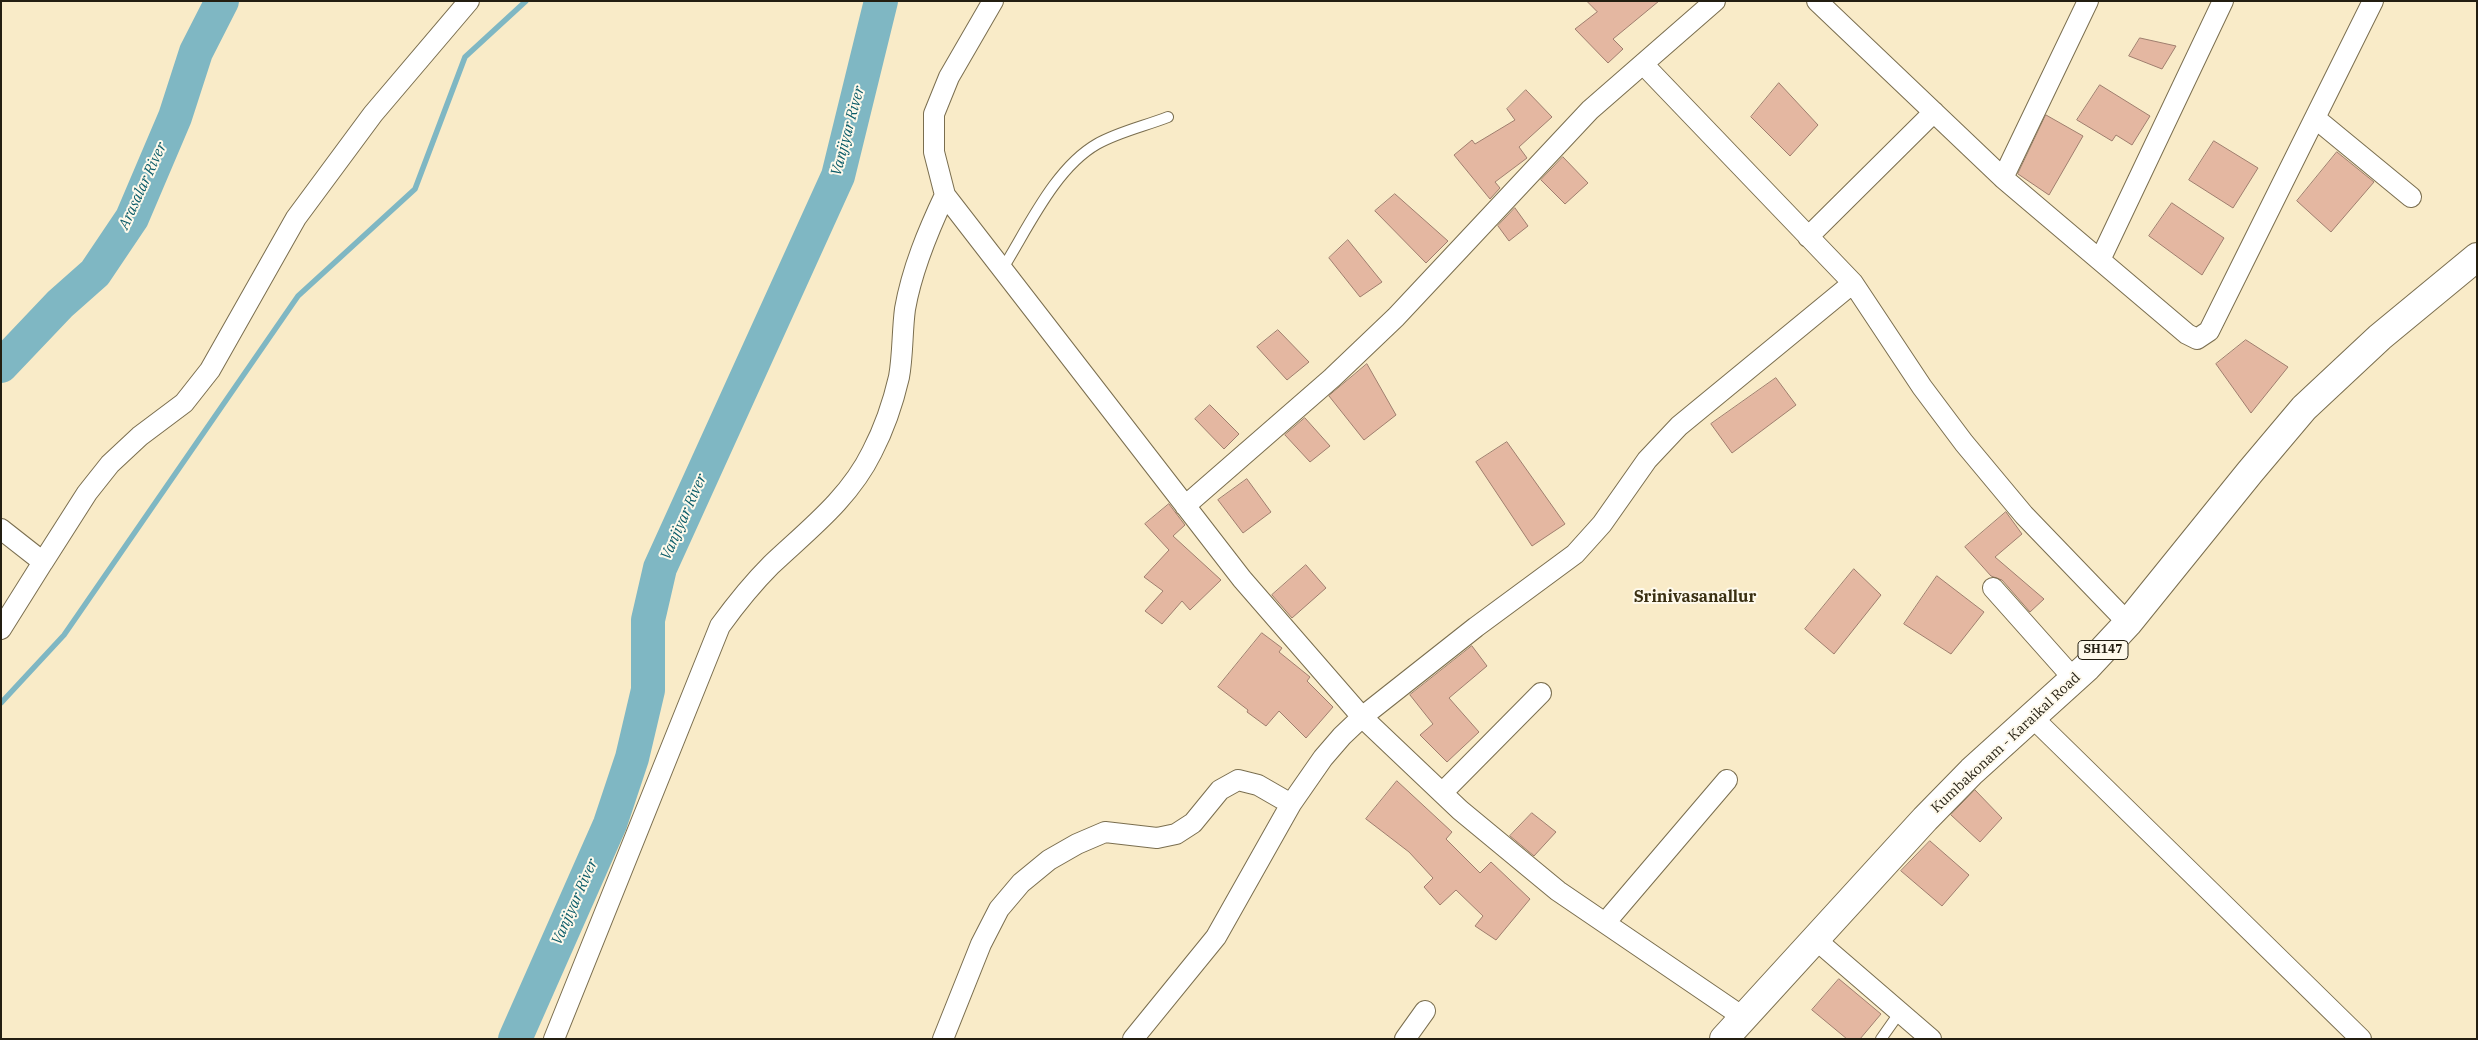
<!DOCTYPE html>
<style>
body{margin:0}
#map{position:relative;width:2478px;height:1040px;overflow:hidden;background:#f9ebc8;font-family:"IBM Plex Serif",serif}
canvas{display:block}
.frame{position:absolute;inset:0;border:2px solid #231e11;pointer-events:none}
</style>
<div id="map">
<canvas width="2478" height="1040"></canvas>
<div class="frame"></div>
</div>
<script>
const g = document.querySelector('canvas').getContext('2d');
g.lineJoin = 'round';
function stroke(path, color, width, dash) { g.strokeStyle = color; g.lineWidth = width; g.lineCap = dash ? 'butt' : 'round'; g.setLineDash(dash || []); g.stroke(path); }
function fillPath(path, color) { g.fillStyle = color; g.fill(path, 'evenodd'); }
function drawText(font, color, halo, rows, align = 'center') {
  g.font = font + ' "IBM Plex Serif",serif'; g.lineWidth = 4; g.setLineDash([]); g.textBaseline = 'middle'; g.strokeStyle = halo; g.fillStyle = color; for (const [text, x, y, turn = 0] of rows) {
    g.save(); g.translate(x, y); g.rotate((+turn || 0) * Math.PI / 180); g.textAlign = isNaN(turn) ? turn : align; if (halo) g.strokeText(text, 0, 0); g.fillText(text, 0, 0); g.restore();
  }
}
const stream = new Path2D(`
 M1,703L64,635L298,296L415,189L465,57L526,1`);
const river = new Path2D(`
 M1,366L60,304L95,273L132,218L175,117L196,52L222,1
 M515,1039L610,824L632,758L648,690V620L660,568L838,176L881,1`);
const building = new Path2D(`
 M1587,1H1659L1613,39L1623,49L1608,63L1575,29L1597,12Z
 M2140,38L2176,46L2162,69L2129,56Z
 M1779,83L1818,125L1790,156L1751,117Z
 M2100,85L2150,116L2132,145L2116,135L2112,141L2077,120Z
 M1526,90L1552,117L1519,147L1527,158L1495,182L1500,188L1490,199L1454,155L1472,140L1475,144L1515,120L1507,109Z
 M2046,115L2083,136L2049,195L2018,174Z
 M2214,141L2258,168L2233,208L2189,180Z
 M2337,152L2374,182L2331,232L2297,201Z
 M1563,157L1588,183L1565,204L1541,180Z
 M1395,194L1448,241L1426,263L1375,211Z
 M2172,203L2224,238L2202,275L2149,236Z
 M1515,208L1528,226L1509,241L1498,226Z
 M1348,240L1382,282L1360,297L1329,258Z
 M1278,330L1309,362L1287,380L1257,347Z
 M2246,340L2288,367L2251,413L2216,364Z
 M1367,364L1396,415L1364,440L1329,396Z
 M1776,378L1796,405L1732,453L1711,424Z
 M1210,405L1239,434L1224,449L1195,419Z
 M1305,418L1330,446L1310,462L1285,435Z
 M1507,442L1565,524L1532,546L1476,462Z
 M1247,479L1271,512L1243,533L1218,500Z
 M1169,504L1185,525L1173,536L1221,580L1190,610L1182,601L1162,624L1145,611L1163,591L1144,577L1169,550L1145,524Z
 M2006,512L2022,534L1995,557L2044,599L2030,612L2002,580L1991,576L1965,547Z
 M1306,565L1326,588L1292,618L1272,595Z
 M1854,569L1881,595L1834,654L1805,629Z
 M1937,576L1984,612L1951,654L1904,624Z
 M1262,633L1282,648L1279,652L1310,677L1307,681L1333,707L1306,738L1279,711L1266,726L1247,712L1248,710L1218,687Z
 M1472,646L1487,666L1449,698L1479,732L1447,762L1420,735L1433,724L1410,695Z
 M1397,781L1452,832L1446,839L1480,873L1491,862L1530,899L1496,940L1475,926L1483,916L1456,890L1440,905L1424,887L1433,878L1409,852L1366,819Z
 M1975,790L2002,818L1980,842L1951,815Z
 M1532,813L1556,832L1534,856L1510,836Z
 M1930,841L1969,875L1942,906L1901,871Z
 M1839,979L1881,1014L1860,1039H1847L1812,1010Z`);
const service = new Path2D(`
 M1003,268C1028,228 1055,168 1097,144C1118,132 1145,126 1168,117
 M1881,1039L1900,1012`);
const minor = new Path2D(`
 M993,1L949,77L934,114V152L945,195L1242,579L1362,717L1460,810L1558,891L1743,1017
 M1817,1L2003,178L2187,334L2197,339L2209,331L2373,1
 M1643,64L1853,283L1922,387L1964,443L2024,515L2128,623
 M2315,118L2411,197
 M2003,178L2088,1
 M1808,237L1934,112
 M2100,260L2223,1
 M1185,506L1332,378L1396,317L1590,110L1715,1
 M1,529L43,562L87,493L110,464L140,436L184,403L210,370L296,218L373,114L469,1
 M1993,588L2074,679
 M1,629L43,562
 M2032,717L2361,1039
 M1442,793L1541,693
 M1605,923L1727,780
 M1815,939L1931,1039
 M554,1039L720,626C736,604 752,584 771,565C808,530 849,499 872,452C884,429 893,403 899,377C903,355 902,332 905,309C912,269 928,231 945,195
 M943,1039L981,944L999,909L1021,883L1049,860L1077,844L1105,832L1157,838L1176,834L1193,823L1220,790L1238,780L1258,785L1291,804
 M1133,1039L1216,937L1291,804L1323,758L1342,736L1362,717L1476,627L1575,554L1602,524L1647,460L1679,426L1853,283
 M1405,1039L1425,1011`);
const primary = new Path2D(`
 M1724,1039L1925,819L1972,771L2087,667L2128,623L2250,472L2304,408L2380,337L2477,257`);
const shields = [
 [2103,650,50]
];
const shieldNames = [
 ["SH147",2103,650]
];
const streetNames = [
 ["Kumbakonam - Karaikal Road",2006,743,-43]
];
const waterNames = [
 ["Vanjiyar River",848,131,-75],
 ["Arasalar River",143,186,-65],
 ["Vanjiyar River",684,517,-66],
 ["Vanjiyar River",575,902,-66]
];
const quarterNames = [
 ["Srinivasanallur",1695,597]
];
stroke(stream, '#7fb7c3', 5.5);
stroke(river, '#7fb7c3', 34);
fillPath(building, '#e4b7a1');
stroke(building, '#9f7e6e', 1);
stroke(service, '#7a6e4f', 12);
stroke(minor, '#7a6e4f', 22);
stroke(primary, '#7a6e4f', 30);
stroke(service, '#fff', 10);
stroke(minor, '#fff', 20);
stroke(primary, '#fff', 28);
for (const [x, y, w] of shields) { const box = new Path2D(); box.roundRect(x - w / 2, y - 9.5, w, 19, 4); g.fillStyle = '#fef9eb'; g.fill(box); stroke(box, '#231e11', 1); }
drawText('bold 12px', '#231e11', null, shieldNames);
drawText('14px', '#231e11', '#fef9eb', streetNames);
drawText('italic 15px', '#0a5b68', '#fef9eb', waterNames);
drawText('bold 16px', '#3a2f11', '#fef9eb', quarterNames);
</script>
